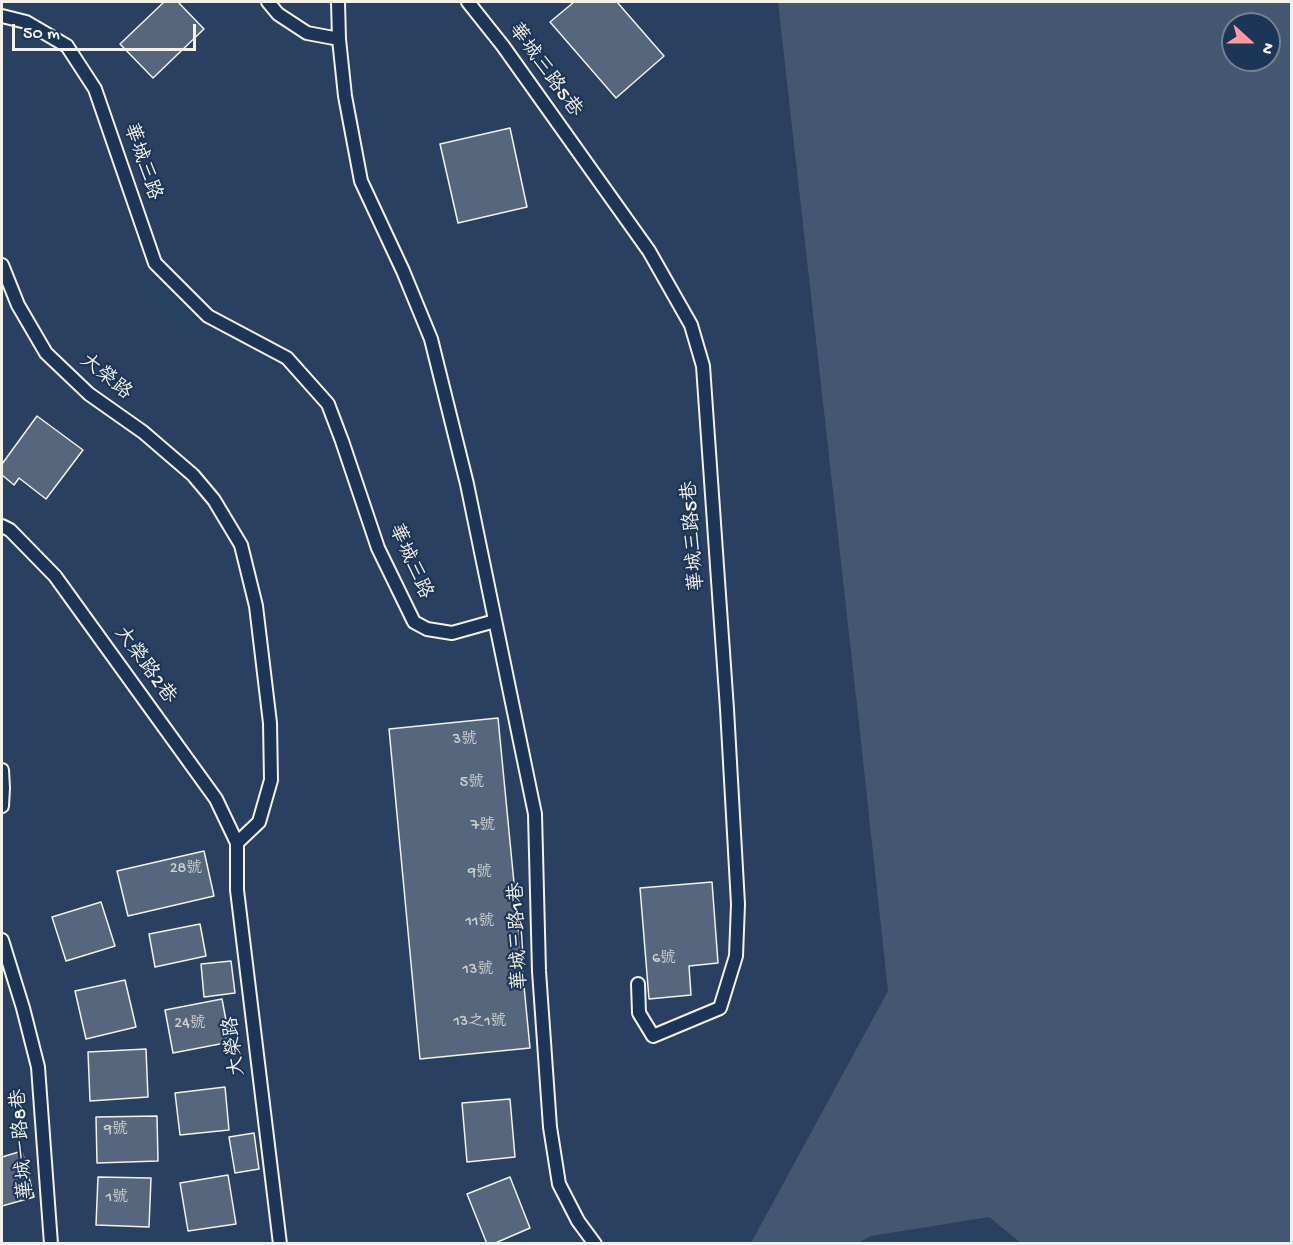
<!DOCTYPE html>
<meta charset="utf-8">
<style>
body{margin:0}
#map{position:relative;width:1293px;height:1245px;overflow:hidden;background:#2a4060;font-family:"Gochi Hand",sans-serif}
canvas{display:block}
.frame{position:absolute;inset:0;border:3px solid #f4f1e8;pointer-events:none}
.north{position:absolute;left:1221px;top:12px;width:60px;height:60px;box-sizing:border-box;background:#1d3557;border:2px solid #738091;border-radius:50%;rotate:111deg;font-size:16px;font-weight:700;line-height:24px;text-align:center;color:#f4f1e8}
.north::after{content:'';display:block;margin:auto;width:21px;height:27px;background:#ff9aa2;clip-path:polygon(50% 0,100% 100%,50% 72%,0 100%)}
.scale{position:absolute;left:12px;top:24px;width:184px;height:27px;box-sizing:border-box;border:3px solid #f4f1e8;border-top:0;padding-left:8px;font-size:18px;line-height:21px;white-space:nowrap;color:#f4f1e8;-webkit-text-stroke:4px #1d3557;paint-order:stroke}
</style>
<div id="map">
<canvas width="1293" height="1245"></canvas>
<div class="frame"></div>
<div class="north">N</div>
<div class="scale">50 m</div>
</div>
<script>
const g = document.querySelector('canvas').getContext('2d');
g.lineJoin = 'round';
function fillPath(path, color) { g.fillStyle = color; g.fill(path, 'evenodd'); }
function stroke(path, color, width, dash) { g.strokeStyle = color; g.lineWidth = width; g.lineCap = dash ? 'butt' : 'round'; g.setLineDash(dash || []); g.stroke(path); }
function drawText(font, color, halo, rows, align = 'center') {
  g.font = font + ' "Gochi Hand","LXGW WenKai TC",sans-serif'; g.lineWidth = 4.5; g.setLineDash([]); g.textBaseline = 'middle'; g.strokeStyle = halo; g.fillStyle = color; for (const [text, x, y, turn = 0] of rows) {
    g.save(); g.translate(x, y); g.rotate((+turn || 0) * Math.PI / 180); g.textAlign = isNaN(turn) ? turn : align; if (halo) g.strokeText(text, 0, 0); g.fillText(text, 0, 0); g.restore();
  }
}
const green = new Path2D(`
 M778,2H1291V1243H1021L989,1217L871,1236L858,1243H751L888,991L856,696ZM1233,24H1269V60H1233Z`);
const building = new Path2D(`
 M164,2H178L204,29L153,78L120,44Z
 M574,2H617L664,56L616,98L550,22Z
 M510,128L527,207L458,223L440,144Z
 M37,416L83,450L46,499L19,478L14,485L2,475V464Z
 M498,718L530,1048L420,1059L389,729Z
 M204,851L214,896L128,916L117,871Z
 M712,882L718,963L689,966L691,995L649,999L640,888Z
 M101,902L115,946L66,961L52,917Z
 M200,924L206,956L155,967L149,934Z
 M231,961L235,993L204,997L201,964Z
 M125,980L136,1027L86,1039L75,991Z
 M222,999L230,1042L173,1053L165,1010Z
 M146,1049L148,1097L90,1101L88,1052Z
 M225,1087L229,1130L180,1135L175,1093Z
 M510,1099L515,1157L467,1162L462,1103Z
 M157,1116L158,1161L97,1163L96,1117Z
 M254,1133L259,1169L235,1173L229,1137Z
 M22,1151L34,1197L2,1206V1157Z
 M228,1175L236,1224L188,1231L180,1183Z
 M98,1177L151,1178L149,1227L96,1225Z
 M510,1177L530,1228L493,1244H487L467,1194Z`);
const lane = new Path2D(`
 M268,2L278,14L307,33L339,39
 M338,2L339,39L345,96L361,181L403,271L431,339L467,484L535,814L539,971L550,1127L559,1184L578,1221L595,1244
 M468,2L503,46L649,251L691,325L703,366L727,709L738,904L736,956L720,1008L653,1036L639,1013L638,984
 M2,16L26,22L67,46L95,89L155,263L208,316L287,358L328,404L342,441L378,548L414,622L427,629L452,633L495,621
 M2,265L18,305L46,353L89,394L143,432L193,475L214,500L241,545L256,606L270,723L271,780L259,822L237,843
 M2,526L10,530L55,576L216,799L237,843V890L280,1244
 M2,770L3,788L2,806
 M2,940L23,1008L38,1067L51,1244`);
const numberNames = [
 ["3號",465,741],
 ["5號",472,784],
 ["7號",483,827],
 ["28號",186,870],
 ["9號",480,874],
 ["11號",480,923],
 ["6號",664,960],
 ["13號",478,971],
 ["13之1號",480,1023],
 ["24號",190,1025],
 ["9號",116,1131],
 ["1號",117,1199]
];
const streetNames = [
 ["華城三路5巷",544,71,54],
 ["華城三路",141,162,71],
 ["大榮路",105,378,39],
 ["華城三路5巷",695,536,-94],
 ["華城三路",409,562,66],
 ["大榮路2巷",144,666,54],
 ["華城三路1巷",520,936,-92],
 ["大榮路",236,1046,-97],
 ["華城一路8巷",24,1144,-94]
];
fillPath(green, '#445771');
fillPath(building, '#56677d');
stroke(building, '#f4f1e8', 1.5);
stroke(lane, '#f4f1e8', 16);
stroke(lane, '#1d3557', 12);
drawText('16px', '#cccecd', null, numberNames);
drawText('20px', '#f4f1e8', '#1d3557', streetNames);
</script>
